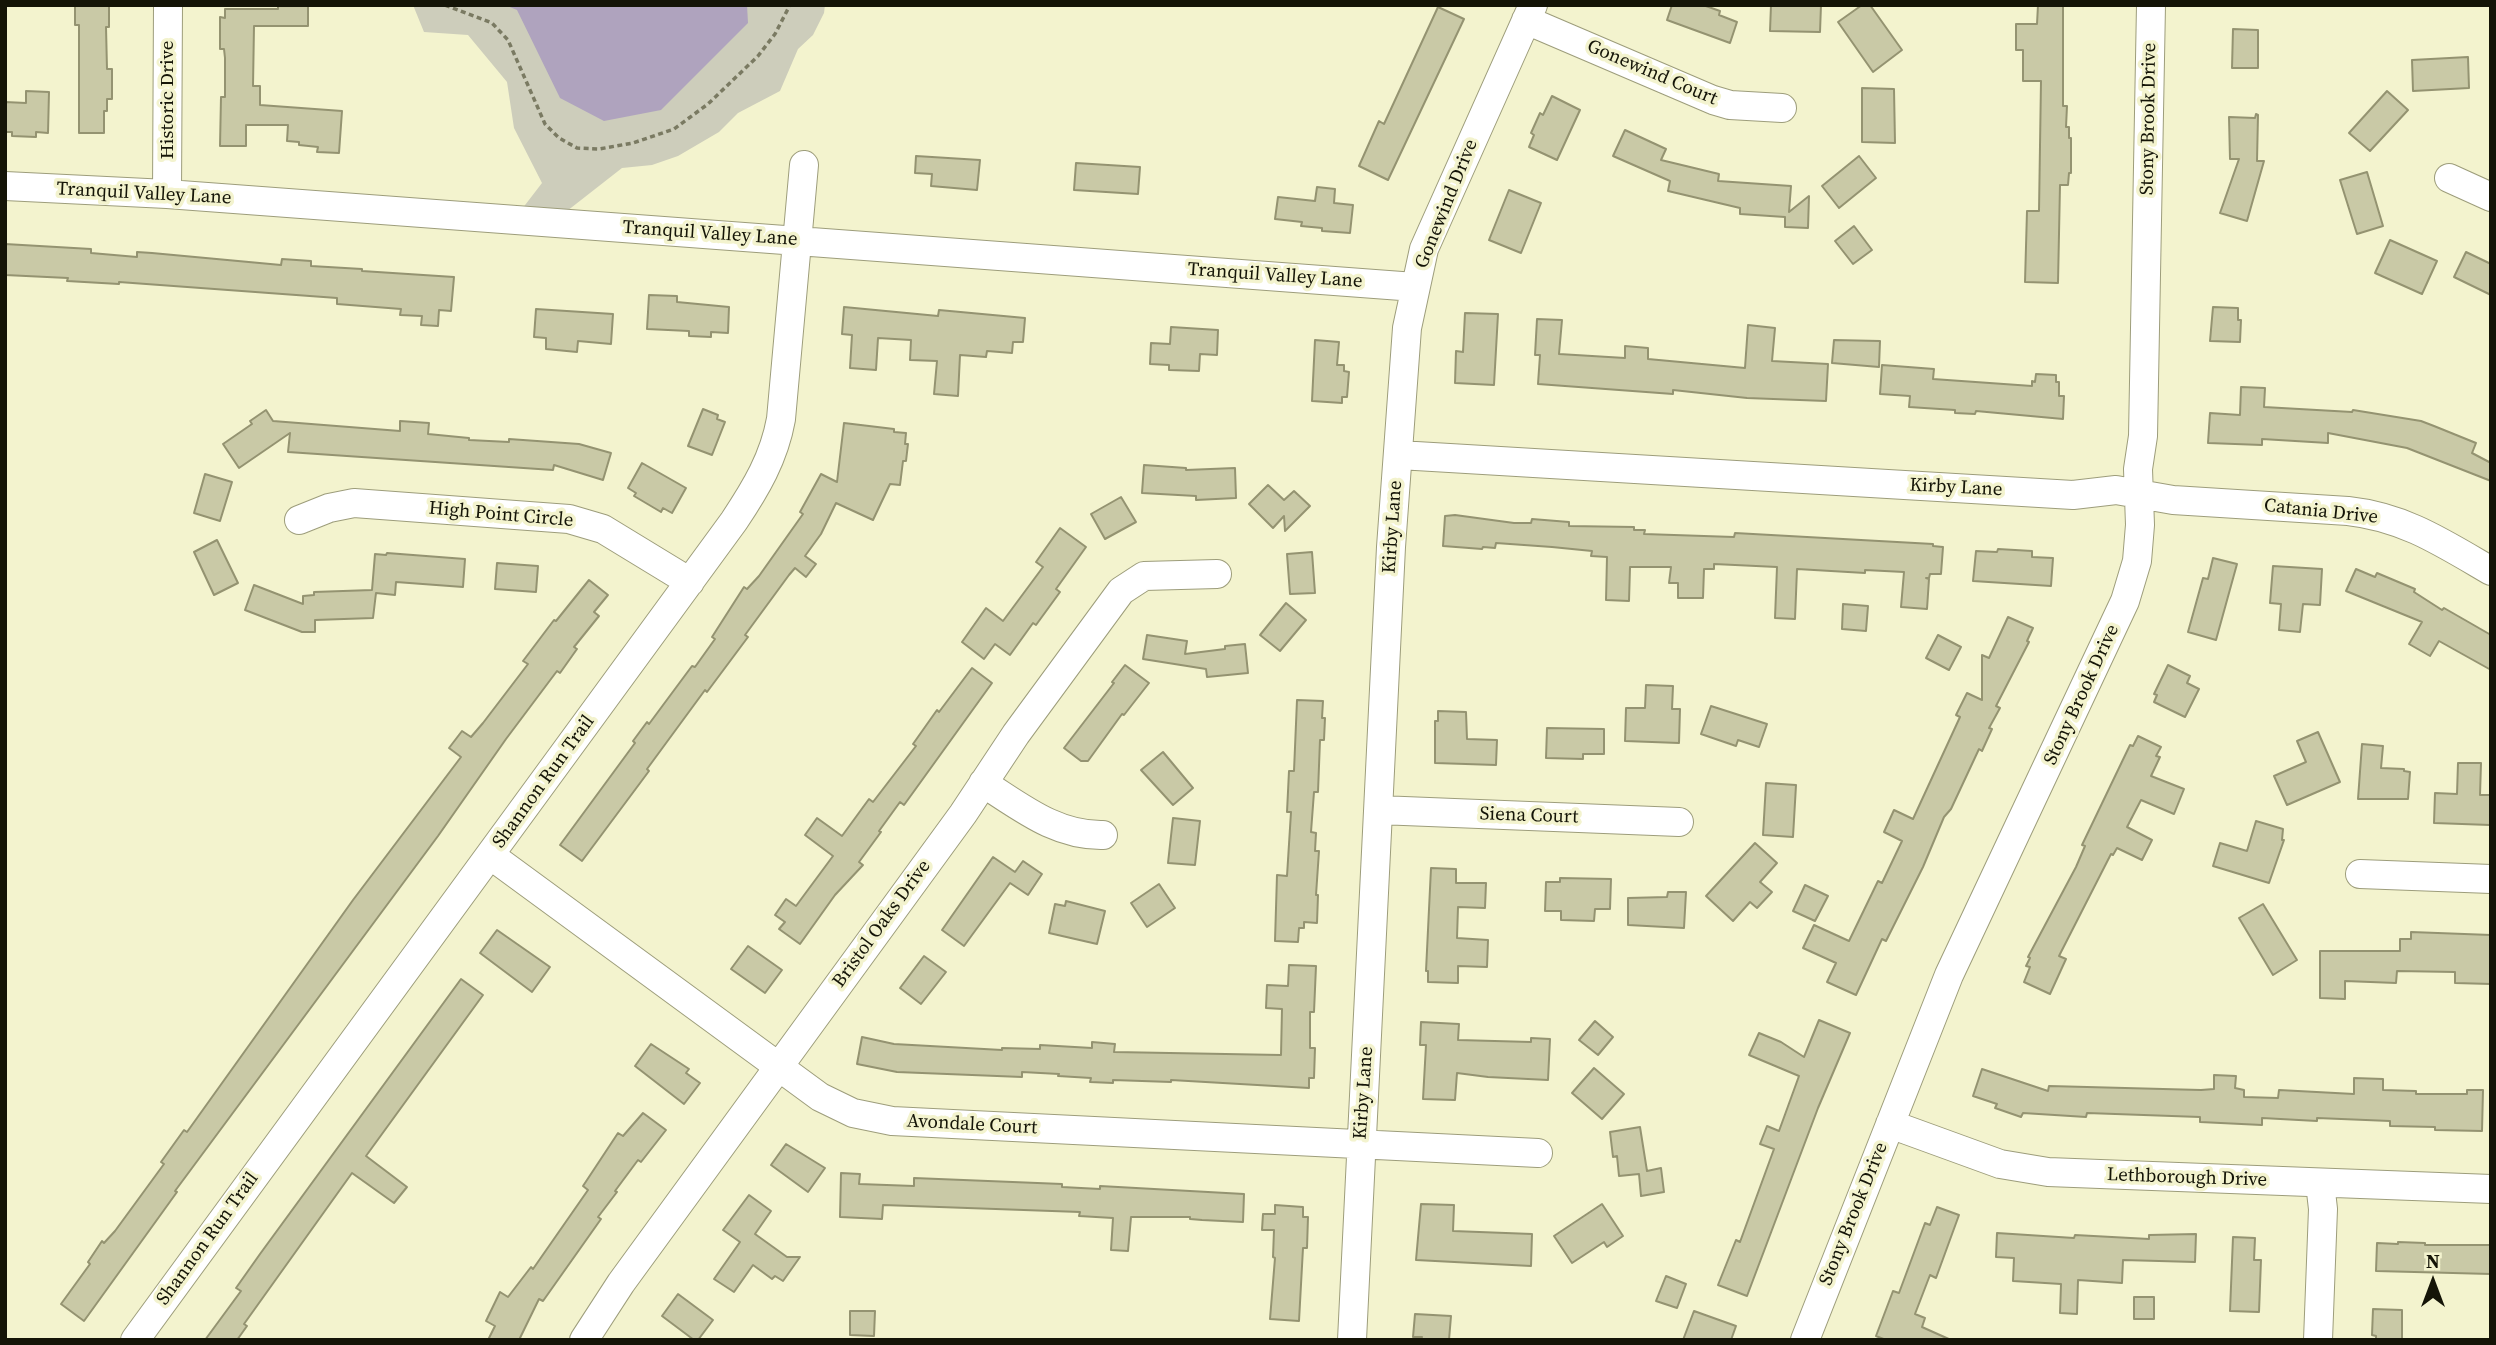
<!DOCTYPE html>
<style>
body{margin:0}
#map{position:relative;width:2496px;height:1345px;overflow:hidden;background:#f3f3ce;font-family:"Source Serif 4",serif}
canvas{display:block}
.frame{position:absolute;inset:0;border:7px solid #141407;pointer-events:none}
.north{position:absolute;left:2398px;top:1247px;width:70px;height:70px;-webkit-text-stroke:5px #f3f3ce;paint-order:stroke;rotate:0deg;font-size:19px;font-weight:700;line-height:28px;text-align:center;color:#141407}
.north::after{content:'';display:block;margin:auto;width:24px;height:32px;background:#141407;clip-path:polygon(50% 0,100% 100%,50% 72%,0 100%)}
</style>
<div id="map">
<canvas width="2496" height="1345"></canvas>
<div class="frame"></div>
<div class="north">N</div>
</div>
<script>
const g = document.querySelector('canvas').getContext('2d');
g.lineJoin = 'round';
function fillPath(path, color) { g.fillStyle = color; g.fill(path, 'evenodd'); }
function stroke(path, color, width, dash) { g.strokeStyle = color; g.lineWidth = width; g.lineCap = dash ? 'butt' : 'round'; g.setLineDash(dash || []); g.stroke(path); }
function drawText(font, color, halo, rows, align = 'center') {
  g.font = font + ' "Source Serif 4",serif'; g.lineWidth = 7; g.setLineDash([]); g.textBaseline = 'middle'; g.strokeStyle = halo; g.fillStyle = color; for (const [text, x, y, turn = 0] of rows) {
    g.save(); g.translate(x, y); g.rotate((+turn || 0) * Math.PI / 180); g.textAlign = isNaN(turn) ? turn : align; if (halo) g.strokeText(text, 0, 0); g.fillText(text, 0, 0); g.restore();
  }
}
const green = new Path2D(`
 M413,5H825L824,13L813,35L798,49L780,91L738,113L719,132L678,156L652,165L622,168L567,211L522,209L542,183L514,128L507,82L468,35L424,32Z`);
const water = new Path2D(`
 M505,5H747L748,23L661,110L604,121L560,98L517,10Z`);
const building = new Path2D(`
 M75,5H109V27H106L107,69H112V99H107V111H104V133H79V25H75Z
 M278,5H308V26H254L253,86H260V105L342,111L339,153L317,152L318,147L299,145V142L287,141L288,125H246V146H220L221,97H225V58L224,49H220V17L225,18V9H278Z
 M1672,5H1703L1720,11L1719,15L1737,22L1730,43L1667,20Z
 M1771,5H1821L1820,32L1770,31Z
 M1862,5H1870L1902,50L1873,72L1838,22Z
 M2038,5H2063V106H2067L2066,127H2069V138H2071V173H2069L2068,185H2060L2058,283L2025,282L2027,211H2039L2041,81H2023V50H2016V24H2037Z
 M1438,7L1464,19L1388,180L1359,166L1379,121L1384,124Z
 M2233,29L2258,30V68H2232Z
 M2468,57L2469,88L2413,91L2412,60Z
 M1862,88L1894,89L1895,143L1862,142Z
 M26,91L49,92L48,133L36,132V137L12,136V132H5V102L26,103Z
 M2387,91L2408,110L2370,151L2349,133Z
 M1552,96L1580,110L1557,160L1529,147L1534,135L1531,133L1540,113L1543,115Z
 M2256,114L2258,115L2257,161H2264L2247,221L2220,213L2239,159H2230L2229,117L2255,118Z
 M1625,130L1666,149L1661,160L1719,174L1718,181L1791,186L1789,212L1809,196L1808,228L1785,227V217L1740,214V208L1668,191L1670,181L1613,156Z
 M916,156L980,160L977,190L931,186L932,174L915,173Z
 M1859,156L1876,178L1839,208L1822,186Z
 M1076,163L1140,167L1138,194L1074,190Z
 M2367,172L2383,226L2357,234L2340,180Z
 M1317,187L1335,189L1334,203L1353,205L1350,233L1322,231V228L1301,226L1302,222L1275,219L1278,197L1315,201Z
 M1509,190L1541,203L1521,253L1489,240Z
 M1854,226L1872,250L1853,264L1835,241Z
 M2390,240L2437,261L2422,294L2375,273Z
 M5,244L91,249V253L137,257V252L152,253L281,265L282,259L311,261V266L362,269V271L454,277L451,311L439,310L438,326L421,325L422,316L400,315L401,309L337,304V298L119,282V284L67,281L68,278L5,275Z
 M2466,252L2491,264V295L2454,277Z
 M649,295L677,296V302L729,307L728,333L711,332V337L689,336V331L647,329Z
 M844,307L938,316L939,310L1025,318L1023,342H1013L1012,353L987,351L986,357L960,355L958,396L934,394L937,361L910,360L911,340L878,338L876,370L850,368L852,335L842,334Z
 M2213,307L2238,308V320H2241L2240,342L2210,341Z
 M536,309L613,314L611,344L578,341L577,352L546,349V338L534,337Z
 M1465,313L1498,314L1494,385L1455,383L1456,351L1463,352Z
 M1537,319L1562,320L1559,354L1625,358V346L1648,348V359L1745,368L1748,325L1775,328L1772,361L1828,364L1826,401L1747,398L1673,390V394L1538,384L1540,355H1535Z
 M1171,327L1218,330L1217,355L1200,354L1199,371L1169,370V365L1150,364L1151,343L1170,344Z
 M1315,340L1339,342L1337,365H1344V371L1349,372L1347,397H1342V403L1312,401Z
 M1834,340L1880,341L1879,367L1832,363Z
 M1882,365L1934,369L1933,379L2032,386V381L2035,382L2036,374L2056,375V382H2059V396H2064L2063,419L1976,411L1975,414L1955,413V410L1909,407L1910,396L1880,394Z
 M2241,387L2265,388L2264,407L2352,412L2353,410L2421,421L2434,426L2476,443L2472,453L2491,463V481L2407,448L2328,433V443L2262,439V445L2208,443L2210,413L2240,415Z
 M703,409L718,415L717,419L725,422L712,455L688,446Z
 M266,410L273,421L400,431V421L429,423L428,434L469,438V440L509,442V439L579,444L611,453L603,480L554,465L553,470L288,452L290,433L239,468L223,444L252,424L250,421Z
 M844,423L894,429V432L906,433L905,444H908L906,461H903L900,485L890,484L873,520L836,503L821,534L805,556L816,564L806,577L795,568L789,575L745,635L748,637L707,692L705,690L647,769L649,771L582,861L560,845L635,743L633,741L647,722L649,724L692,666L695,667L715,639L712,637L744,587L747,589L759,576L803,514L800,512L821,474L837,482Z
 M642,463L686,488L672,513L663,508L661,512L634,496L636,493L628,488Z
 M1144,465L1186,468V470L1235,468L1236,498L1196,500V496L1142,493Z
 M205,474L232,482L220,521L194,513Z
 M1268,485L1284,500L1294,491L1310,506L1285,531L1284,516L1273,528L1249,504Z
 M1121,497L1136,522L1105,539L1091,514Z
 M1455,515L1514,523H1531L1532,519L1569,522V526L1634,527V530H1645L1644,534L1734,537L1735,533L1933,544V546L1943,547L1941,574H1930L1929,578H1926L1929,579L1927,609L1901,607L1904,572L1865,570V573L1797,569L1795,619L1775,618L1777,567L1714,564V569H1704L1703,598H1678V583H1669L1671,567H1630L1629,601L1606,600L1607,557L1591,556L1592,551L1552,547L1496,543L1495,548L1483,547L1482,549L1443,546L1445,516Z
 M1060,528L1086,547L1056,589L1060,592L1036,625L1033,623L1010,655L995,644L984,659L962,642L986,608L1003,621L1043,567L1036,562Z
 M217,540L238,583L214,595L194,552Z
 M1998,549L2032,551V557L2053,558L2051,586L1973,581L1976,551L1997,552Z
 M1312,552L1315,593L1290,594L1287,554Z
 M387,553L465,559L463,587L396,582L395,595L376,593L373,618L315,620V632H302L245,610L254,585L303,604V596L314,595V592L372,590L375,554L386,555Z
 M2213,558L2237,564L2216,640L2188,632L2203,578L2208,579Z
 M497,563L538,566L536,592L495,589Z
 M2273,566L2322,569L2320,605L2303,604L2300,632L2279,630L2281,604L2270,603Z
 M2356,569L2375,577L2377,573L2415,589L2414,592L2442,610L2444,608L2491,635V670L2439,641L2430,656L2409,644L2422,622L2346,591Z
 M589,580L608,595L594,612L599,616L574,647L577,649L560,673L557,671L506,739L438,836L175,1191L177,1192L84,1321L61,1304L90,1264L88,1262L102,1241L104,1243L115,1231L164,1164L161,1162L184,1130L187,1132L353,900L461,757L449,748L462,731L471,737L483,723L528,664L523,661L554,620L556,621Z
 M1286,603L1306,620L1280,651L1260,635Z
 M1843,604L1868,606L1866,631L1842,629Z
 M2008,617L2033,628L2027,641L2029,642L1996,706L2000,708L1989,728L1992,729L1982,751L1979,749L1951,809L1944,817L1923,867L1886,941L1882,939L1856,995L1827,982L1836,963L1803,948L1814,925L1849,941L1878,881L1882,883L1902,841L1884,832L1894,810L1913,819L1960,717L1956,715L1967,693L1982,700V655L1989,658Z
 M1147,635L1187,641L1185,654L1225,649V646L1245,644L1248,673L1207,677L1206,669L1143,659Z
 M1938,635L1961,647L1949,670L1926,658Z
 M1125,665L1149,683L1124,715L1122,714L1088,761H1081L1064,748L1114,683L1112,682Z
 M2168,665L2190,676L2187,683L2199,689L2185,717L2154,702L2157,695L2154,694Z
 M972,668L992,683L912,794L904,805L900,802L879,831L881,832L859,862L863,865L835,895L800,944L779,929L785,922L775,915L786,899L796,906L833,856L805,835L817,818L842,836L869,799L873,802L916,746L913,744L937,710L939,712Z
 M1646,685L1673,686L1672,709H1680L1679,743L1625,741L1626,708H1645Z
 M1297,700L1323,701L1322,718H1325L1324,740H1320L1318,792H1314L1311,832L1316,833L1315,851H1319L1316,895H1318L1317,923L1304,922V928H1299L1298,942L1275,941L1277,875L1287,876L1291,812H1287L1289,771H1294Z
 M1711,706L1767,724L1759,747L1738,740L1736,746L1701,734Z
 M1438,711L1466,712L1467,739L1497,740L1496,765L1435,763V721H1438Z
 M1547,728L1604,729V754H1583V759L1546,758Z
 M2318,732L2340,782L2287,805L2274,776L2306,762L2297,741Z
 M2138,736L2161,747L2156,756L2160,757L2151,776L2184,789L2174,814L2141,800L2127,827L2152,840L2142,860L2117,848L2113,855L2111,854L2059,956L2066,959L2050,994L2024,982L2030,967L2026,966L2030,958L2028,957L2076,867L2085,846L2082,845L2130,745L2133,746Z
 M2362,744L2383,746L2381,768L2404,769V771L2410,772L2408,799H2358Z
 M1163,752L1193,788L1173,805L1141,770Z
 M2458,763H2481L2480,795H2491L2490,825L2434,823L2435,793L2457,794Z
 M1766,783L1796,785L1793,837L1763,835Z
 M1173,818L1200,821L1195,865L1168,863Z
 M2256,821L2283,829L2282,840H2284L2269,883L2213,866L2220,843L2247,851Z
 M1755,843L1777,863L1760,882L1772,892L1757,908L1750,902L1733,921L1706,896Z
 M993,857L1015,872L1023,861L1042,874L1028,895L1010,883L964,946L942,930Z
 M1431,868L1456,869V883H1486L1485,908L1458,907L1457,938L1488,940L1487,967L1458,966V983L1428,982V971H1426Z
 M1560,878L1611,879L1610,909H1595L1594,921L1561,920V911H1545L1546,882H1560Z
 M1159,884L1175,908L1147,927L1131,903Z
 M1805,885L1828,896L1815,921L1793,911Z
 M1668,892H1686L1684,928L1628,925V898L1667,897Z
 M1066,901L1105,911L1097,944L1049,933L1055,904L1065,906Z
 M2263,904L2297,960L2273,975L2239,918Z
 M497,930L550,967L532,992L480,953Z
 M2411,932L2491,935V984L2455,983V972L2397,971L2396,983L2345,981V999L2320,998V951H2400V939H2411Z
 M748,946L782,970L765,993L731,969Z
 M924,956L946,972L921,1004L900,988Z
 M1289,965L1316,966L1314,1012H1310V1048H1315L1314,1078H1309V1088L1171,1080V1082L1113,1080V1083L1090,1082L1091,1078L1058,1076L1059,1074L1022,1072V1077L897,1072L857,1064L862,1037L894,1044L1002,1050V1048L1040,1049V1045L1092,1048V1042L1115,1044L1114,1052L1281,1055L1282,1009L1266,1008L1267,985L1288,986Z
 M461,979L483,995L366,1156L407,1187L394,1203L352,1173L244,1324L247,1326L237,1340H205L241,1291L236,1288L260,1254Z
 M1819,1020L1850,1033L1818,1108L1747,1296L1718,1285L1736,1240L1740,1242L1774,1149L1760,1144L1767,1126L1779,1131L1799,1076L1749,1055L1759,1033L1781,1042L1804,1057Z
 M1595,1021L1613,1037L1598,1055L1579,1040Z
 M1421,1022L1459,1024L1458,1040L1531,1042V1038L1550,1039L1548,1080L1488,1077L1457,1073L1455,1100L1423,1099L1426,1045H1420Z
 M651,1044L689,1069L686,1073L700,1083L684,1104L635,1066Z
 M1594,1068L1624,1094L1602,1119L1572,1093Z
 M1982,1069L2048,1091L2049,1086L2201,1090L2214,1089V1075L2236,1076L2235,1088L2244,1090V1097L2278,1098L2279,1090L2354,1094V1078L2383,1079V1090L2416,1091V1094H2467V1090H2483L2482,1131L2435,1130V1127L2390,1126V1121L2317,1118V1121L2262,1118V1125L2200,1122V1117L2087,1113L2086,1117L2023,1113L2021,1117L1995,1108L1997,1104L1973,1096Z
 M643,1113L666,1130L641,1162L638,1160L615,1191L617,1192L598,1217L601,1219L543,1301L539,1299L519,1340H488L495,1326L486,1321L500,1292L508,1297L531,1267L533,1269L588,1190L583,1186L618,1133L623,1136Z
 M1640,1127L1647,1171L1661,1168L1664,1192L1641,1196L1639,1174L1619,1176L1617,1156L1613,1157L1610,1132Z
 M786,1144L825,1168L808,1192L771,1165Z
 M841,1173L860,1174L859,1184L914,1186V1178L1062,1184V1187L1100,1189V1186L1244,1194L1243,1222L1202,1220L1190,1219V1217H1131L1128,1251L1111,1250L1113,1218L1079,1216L1080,1212L883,1205L882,1219L840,1217Z
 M749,1195L771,1211L755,1234L787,1257H800L783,1281L775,1276L772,1279L753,1265L734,1292L714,1279L740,1242L723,1230Z
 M1421,1204L1454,1205L1453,1231L1532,1234L1531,1266L1416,1260Z
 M1602,1204L1623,1236L1607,1247L1604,1242L1572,1263L1554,1236Z
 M1275,1205L1303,1207V1217H1308L1307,1248H1303L1299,1321L1270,1319L1275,1258L1273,1257L1274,1230H1262L1263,1214H1275Z
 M1937,1207L1959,1215L1936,1278L1930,1275L1915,1314L1925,1318L1922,1327L1951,1340H1886L1876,1336L1893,1291L1899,1293L1925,1223L1930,1225Z
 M1997,1233L2074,1238L2075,1235L2149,1239V1235L2196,1234L2195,1262L2123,1260L2122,1283L2078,1280L2077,1314L2060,1313L2061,1284L2013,1281L2014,1258L1996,1257Z
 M2233,1237L2255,1238L2254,1260H2261L2259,1312L2230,1311Z
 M2398,1242L2425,1243V1245H2491V1274L2376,1271L2377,1243L2398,1244Z
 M1666,1276L1686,1284L1677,1308L1656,1301Z
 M678,1294L713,1320L698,1340H694L662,1316Z
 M2134,1297H2154V1319H2134Z
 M2373,1309L2402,1310V1340H2376V1336L2372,1335Z
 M850,1311H875L874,1336L850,1335Z
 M1694,1311L1736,1326L1731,1340H1683Z
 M1415,1314L1451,1316L1449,1340H1421L1422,1337H1413Z`);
const path = new Path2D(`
 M445,5L492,23L508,40L545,124L559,138L577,148L599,149L633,143L674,129L708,104L758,56L775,34L790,5`);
const minor = new Path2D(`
 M1526,20L1713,100L1730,105L1782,108
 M2449,178L2491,197
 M5,186L167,194L1415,287
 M167,194L168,5
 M1399,455L2073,495L2116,490L2173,500L2348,511C2404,517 2443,543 2491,571
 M299,520L329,508L354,503L569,519L603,529L690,582
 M983,783C1021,807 1056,836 1103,835
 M1379,810L1679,822
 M490,855L820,1097L853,1113L892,1121L1538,1153
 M2360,874L2491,879
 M1890,1124L2000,1164L2048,1172L2491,1189
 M135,1340L734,521C756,488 774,458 781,419L804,165
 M584,1340L621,1283L963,814L1016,734L1121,591L1144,576L1217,574
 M1352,1340L1391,547L1407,328L1424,249L1533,5
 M1805,1340L1949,975L2125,601L2137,561L2140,525L2138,469L2143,436L2151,5
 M2318,1340L2323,1209L2320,1183`);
const streetNames = [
 ["Gonewind Court",1652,73,23],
 ["Historic Drive",168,100,-90],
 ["Stony Brook Drive",2149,119,-89],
 ["Tranquil Valley Lane",144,194,3],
 ["Gonewind Drive",1447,204,-68],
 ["Tranquil Valley Lane",710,234,4],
 ["Tranquil Valley Lane",1275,276,4],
 ["Kirby Lane",1956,488,3],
 ["Catania Drive",2321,512,6],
 ["High Point Circle",501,515,5],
 ["Kirby Lane",1393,527,-86],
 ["Stony Brook Drive",2082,695,-65],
 ["Shannon Run Trail",544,782,-54],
 ["Siena Court",1529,816,2],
 ["Bristol Oaks Drive",882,924,-54],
 ["Kirby Lane",1364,1093,-86],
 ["Avondale Court",972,1125,3],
 ["Lethborough Drive",2187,1178,2],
 ["Stony Brook Drive",1854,1214,-68],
 ["Shannon Run Trail",208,1239,-54]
];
fillPath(green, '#cdcdbb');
fillPath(water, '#afa3be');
fillPath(building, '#c9c9a6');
stroke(building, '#949371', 2);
stroke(minor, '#9d9d7b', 30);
stroke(path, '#7a7a62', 3.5, [5, 3.5]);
stroke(minor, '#fff', 28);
drawText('19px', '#141407', '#f3f3ce', streetNames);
</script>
